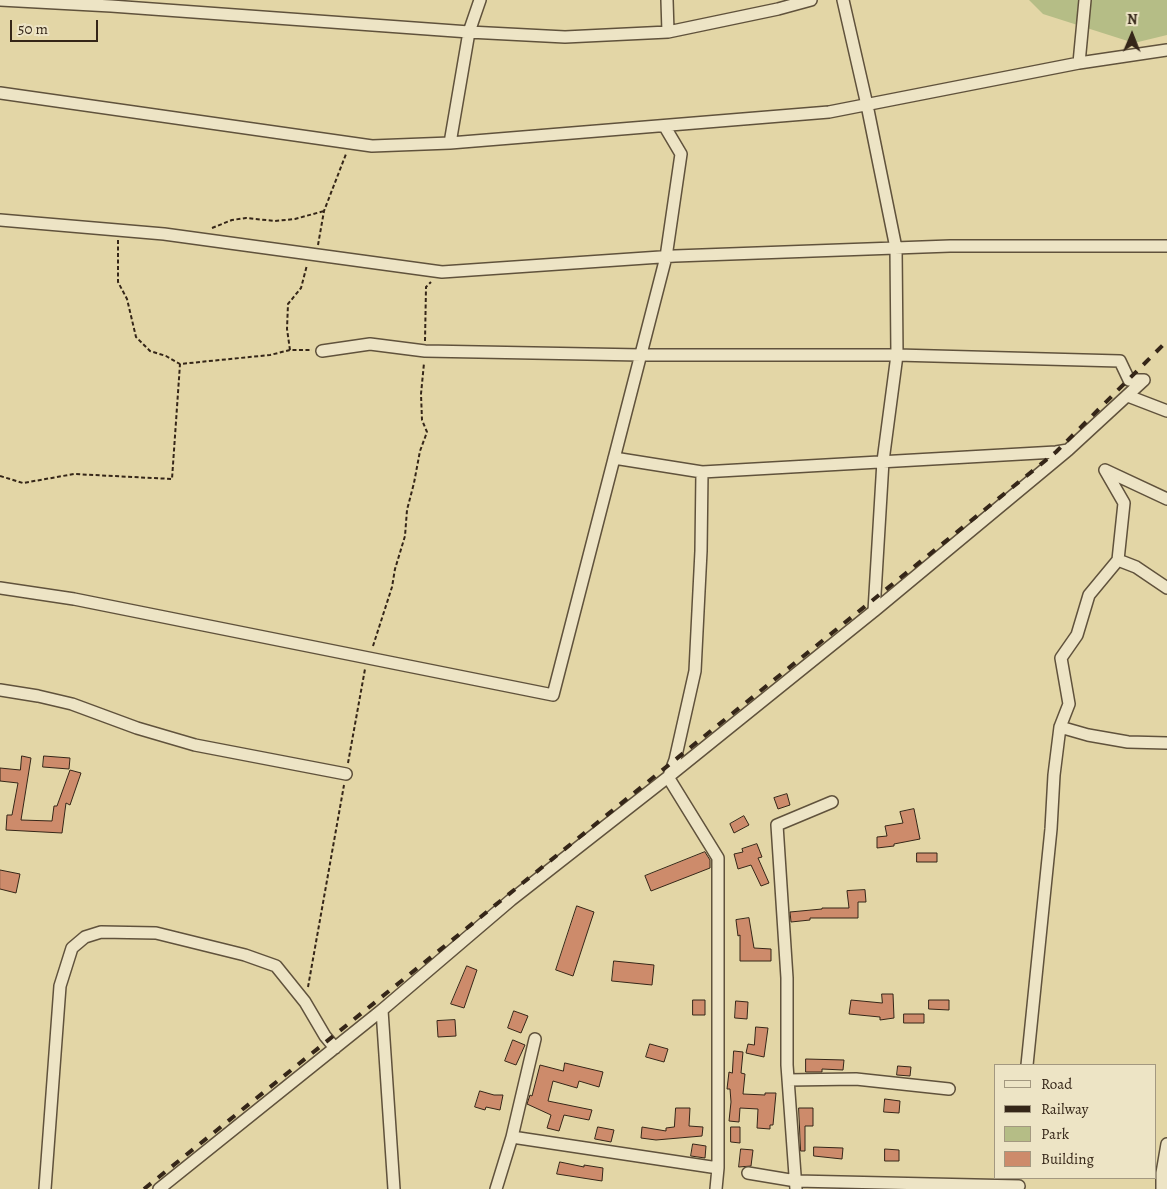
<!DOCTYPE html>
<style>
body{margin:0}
#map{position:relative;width:1167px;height:1189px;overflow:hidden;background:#e3d6a6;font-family:Alegreya,serif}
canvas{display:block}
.legend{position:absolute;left:994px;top:1064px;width:162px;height:115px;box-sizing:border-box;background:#ede4c5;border:1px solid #a39880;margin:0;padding:6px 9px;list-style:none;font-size:15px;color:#352618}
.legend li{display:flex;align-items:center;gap:10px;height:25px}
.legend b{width:25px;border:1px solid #a39880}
.north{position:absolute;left:1107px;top:10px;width:50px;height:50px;-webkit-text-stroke:4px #ede4c5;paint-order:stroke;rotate:1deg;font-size:14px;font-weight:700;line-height:20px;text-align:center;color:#352618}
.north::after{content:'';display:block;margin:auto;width:18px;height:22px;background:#352618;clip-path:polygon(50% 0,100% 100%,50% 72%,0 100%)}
.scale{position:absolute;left:10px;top:20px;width:88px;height:22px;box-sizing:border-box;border:2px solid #352618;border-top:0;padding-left:6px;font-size:15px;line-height:18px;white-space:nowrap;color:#352618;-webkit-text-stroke:4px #ede4c5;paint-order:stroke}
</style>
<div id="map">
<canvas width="1167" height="1189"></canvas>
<ul class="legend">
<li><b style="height:6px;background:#ede4c5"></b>Road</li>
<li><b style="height:6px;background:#352618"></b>Railway</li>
<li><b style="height:14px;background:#b5bd86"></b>Park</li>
<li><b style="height:14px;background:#cd8b6b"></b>Building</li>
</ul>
<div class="north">N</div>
<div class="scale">50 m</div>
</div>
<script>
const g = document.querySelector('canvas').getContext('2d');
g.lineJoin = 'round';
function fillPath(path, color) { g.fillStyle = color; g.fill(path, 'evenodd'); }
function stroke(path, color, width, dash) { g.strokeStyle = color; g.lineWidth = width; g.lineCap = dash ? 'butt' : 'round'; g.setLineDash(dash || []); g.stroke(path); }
const green = new Path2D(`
 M1029,0H1167V35L1134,43L1043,14Z`);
const building = new Path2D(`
 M22,756L31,758L21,820L52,821L54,806H57L70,770L81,773L70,805L66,803L62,833L6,830L7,815H12L18,783L0,781V768L20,770Z
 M44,756L70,758L69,769L43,767Z
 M787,794L790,805L778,809L774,798Z
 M914,809L920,839L894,844V846L877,848V837L887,836L885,826L903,823L900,812Z
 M744,816L749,825L734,833L730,824Z
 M757,844L762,857L758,858L769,883L761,886L751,865L738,869L734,854L743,852L742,849Z
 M705,852L710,860V868L651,891L645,876Z
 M917,853H937V862H917Z
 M0,870L20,874L16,893L0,889Z
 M865,890L866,902H858V918H810V920L791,922L790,912L822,909V908H849L847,891Z
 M577,906L594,912L573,976L556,970Z
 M749,918L754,948L771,949V961H740V935L738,936L736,920Z
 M614,961L654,965L652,985L612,981Z
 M467,966L477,970L464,1008L451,1004Z
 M882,994H893L894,1018L880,1020V1017L849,1014L851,1000L882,1003Z
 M693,1000H705V1015H693Z
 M929,1000H949V1010L929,1009Z
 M736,1001L748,1002L747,1019L735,1018Z
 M514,1011L528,1016L521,1033L508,1028Z
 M904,1014H924V1023H904Z
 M455,1020L456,1036L438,1037L437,1021Z
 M756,1027L768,1028L764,1057L746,1053L748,1044L754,1045Z
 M513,1040L525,1045L516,1065L505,1061Z
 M650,1044L668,1049L664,1062L646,1057Z
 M734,1051L743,1052L741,1073L745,1074L743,1094L765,1095V1093H776L773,1125H770V1129L757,1128L758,1109L740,1108L739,1122L729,1121L731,1102L730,1089H727L729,1072L732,1073Z
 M806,1059L844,1060L843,1070L822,1069V1072H806Z
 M565,1063L603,1072L599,1087L579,1081L577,1088L553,1081L548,1101L592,1110L589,1120L564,1115L559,1131L547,1128L551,1115L527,1104L530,1095L532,1096L540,1065L563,1071Z
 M898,1066L911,1067L910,1076L897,1075Z
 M480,1091L494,1095H503L500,1110L486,1107L485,1110L475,1107Z
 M885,1099L900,1101L899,1113L884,1112Z
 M676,1108H690L689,1126L703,1127L702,1136L656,1140L641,1138L642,1127L666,1131V1128L674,1127Z
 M799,1108H813V1126H805V1151H801Z
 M598,1127L614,1130L611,1142L595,1139Z
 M731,1127H740V1143L731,1142Z
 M693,1144L706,1146L705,1158L691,1156Z
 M814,1147L843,1148L842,1159L814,1156Z
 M741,1149L753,1150L751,1166L739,1167Z
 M885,1149L899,1150V1161H885Z
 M560,1162L584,1167V1165L603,1168L602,1181L557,1174Z`);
const path = new Path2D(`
 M212,228L232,220L246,218L275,221L295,219L324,211
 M118,240V282L127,299L136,337L150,351L166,356L180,364L270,355L290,350H312
 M318,245L324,211L346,154
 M425,341L426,287L431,282
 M290,350L287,329L288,304L301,288L307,265
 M0,476L23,483L74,474L172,479L180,364
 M373,646L392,587L395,569L405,536L407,510L414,483L420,451L427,432L422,420L421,394L424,363
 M348,763L365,669
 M308,987L344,785`);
const street = new Path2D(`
 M0,0L111,6L469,32L565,37L668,32L778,9L811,0
 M667,0L668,32
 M1079,63L1085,0
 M0,93L372,146L450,143L829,112L1079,63L1167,50
 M450,143L469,32L480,0
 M0,220L164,234L442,272L675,256L950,246H1167
 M322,351L370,344L425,351L641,355H897L1120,361L1129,380H1144
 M1128,396L1167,411
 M614,458L702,472L1056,452L1068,450
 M1167,499L1105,470L1124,503L1118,560L1136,567L1167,588
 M0,588L74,599L553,695L666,257L681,154L665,127
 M874,611L1068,450L1144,380
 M0,690L38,696L72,704L137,728L195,745L346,774
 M1060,727L1069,704L1061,658L1077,635L1089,595L1118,560
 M669,776L675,760L695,671L701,551L702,472
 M668,777L874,611L883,461L897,355L896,248L867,105L843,0
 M382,1010L511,900L668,777L718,858V1168
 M1027,1065L1051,829L1054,775L1060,727L1088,735L1128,742L1167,743
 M788,1080L856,1079L949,1089
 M512,1137L535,1039
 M748,1173L796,1181L1019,1186
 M45,1189L60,986L72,948L85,937L101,932L156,933L245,955L276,966L305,1002L325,1036L335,1048
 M159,1189L382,1010L394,1189
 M496,1189L512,1137L718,1168L716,1189
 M796,1189L787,1065V978L777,825L832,802
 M1162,1189V1173L1167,1144`);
const rail = new Path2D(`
 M144,1189L1056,452L1167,341`);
fillPath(green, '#b5bd86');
fillPath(building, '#cd8b6b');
stroke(building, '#352618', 1);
stroke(street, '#60523c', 14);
stroke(path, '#352618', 2, [4, 2.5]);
stroke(street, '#ede4c5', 11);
stroke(rail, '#352618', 4, [9, 9]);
</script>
